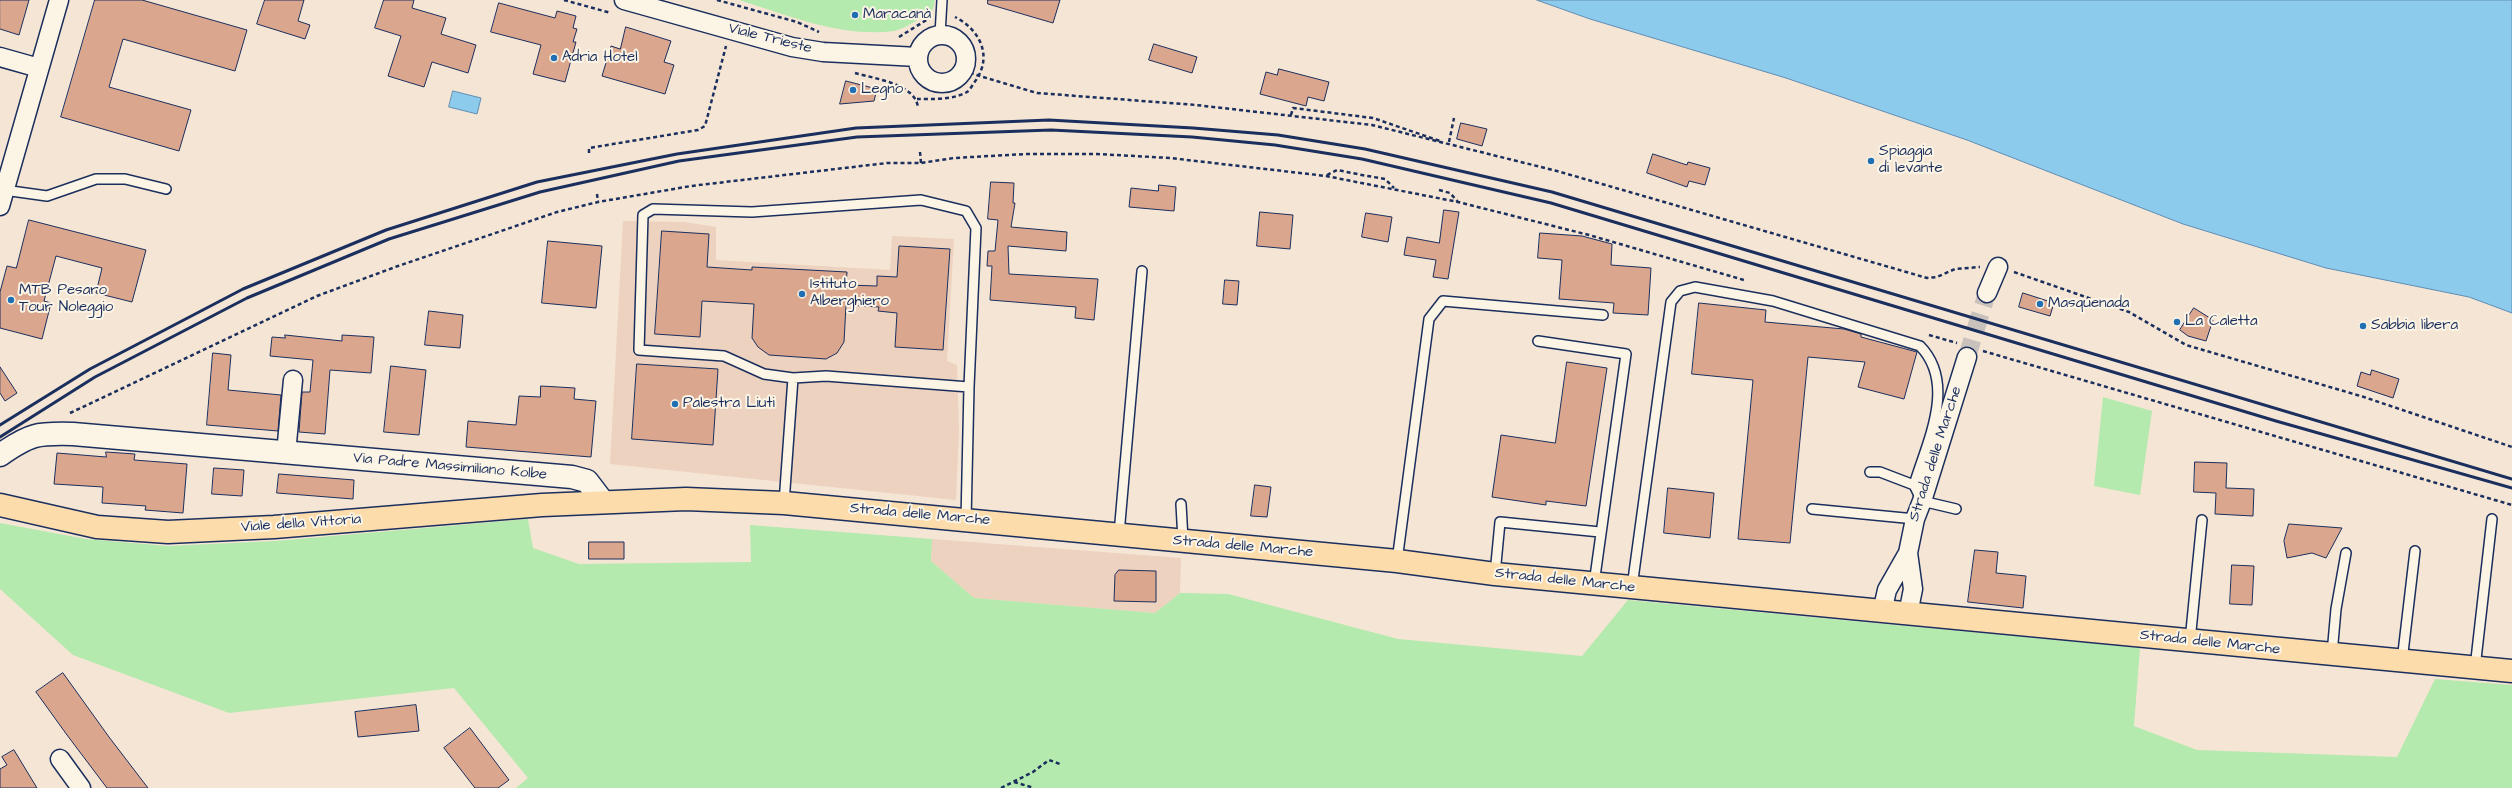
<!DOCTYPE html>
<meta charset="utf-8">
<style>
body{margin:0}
canvas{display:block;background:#f5e5d4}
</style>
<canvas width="2512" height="788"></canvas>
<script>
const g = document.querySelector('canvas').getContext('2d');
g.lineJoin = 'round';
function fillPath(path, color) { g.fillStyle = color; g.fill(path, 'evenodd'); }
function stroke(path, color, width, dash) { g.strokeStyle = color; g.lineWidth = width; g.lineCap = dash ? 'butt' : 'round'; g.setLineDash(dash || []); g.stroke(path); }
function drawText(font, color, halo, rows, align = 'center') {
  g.font = font + ' "Architects Daughter",sans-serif'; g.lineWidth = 4; g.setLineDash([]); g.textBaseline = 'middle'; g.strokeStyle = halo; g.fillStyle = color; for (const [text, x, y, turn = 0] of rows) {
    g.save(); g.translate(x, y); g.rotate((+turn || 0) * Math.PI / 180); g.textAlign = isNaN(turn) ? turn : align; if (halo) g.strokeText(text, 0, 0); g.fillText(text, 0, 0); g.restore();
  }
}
const built = new Path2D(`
 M623,221L685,222L716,227V260L890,270L892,236L954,239L947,361L957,365L959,431L956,500L610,464Z
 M932,539L1181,558L1180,593L1155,613L974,598L931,561Z`);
const green = new Path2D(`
 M739,0H935L933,9C926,16 904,29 894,31C842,38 787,15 739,0Z
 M2103,397L2152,411L2140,495L2094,486Z
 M528,519L533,548L579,564L751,562L750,525L932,539L931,561L974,598L1155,613L1180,593L1228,594L1398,639L1582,656L1628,600L2140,648L2134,726L2197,750L2397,757L2435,679L2512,685V788H516L528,778L454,688L229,713L73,655L0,589V523L86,539L168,546L275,541Z`);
const water = new Path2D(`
 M1537,0H2512V313L2469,297L2326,268L2183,224L1967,140L1786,78L1590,19Z
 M453,91L481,98L477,114L449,107Z`);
const building = new Path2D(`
 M0,0H29L19,35L0,29Z
 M95,0H142L247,30L235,71L123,39L109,87L191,110L179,151L61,117Z
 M265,0H304L298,21L310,25L305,39L257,24Z
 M384,0H414L412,8L446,18L441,34L476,45L468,73L432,62L424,87L388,76L401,36L375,28Z
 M988,0H1060L1053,23L988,4Z
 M499,3L555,18L557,11L576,16L573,28L577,29L573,42H576L565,82L533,74L541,45L491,32Z
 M626,27L671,41L664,62L674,65L665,94L602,76L611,46L620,49Z
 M1154,44L1197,57L1192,73L1149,60Z
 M1279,69L1329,82L1324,101L1308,97L1306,106L1260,94L1266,72L1277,75Z
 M846,81L877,89L874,101L840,104Z
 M1461,123L1487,129L1482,146L1457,139Z
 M1653,154L1687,165L1688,162L1710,168L1705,185L1689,181L1687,187L1647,173Z
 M991,182L1014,183L1013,203H1015L1011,227L1067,232L1066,251L1008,246L1009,274L1098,279L1094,320L1075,318L1076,307L990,300L992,266H987L988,251H995L998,220L988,219Z
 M1159,185L1176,187L1174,211L1129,207L1131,188L1158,191Z
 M1444,210L1459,212L1448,279L1433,277L1436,260L1404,255L1407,237L1439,243Z
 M1260,212L1293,215L1290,249L1257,246Z
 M1366,213L1392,217L1388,242L1362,237Z
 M29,220L146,250L132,302L96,293L102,268L56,256L44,301L51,303L42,339L0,328V292L7,266L16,268Z
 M662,231L709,234L707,267L752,270V267L847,272L846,285L877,286V276L897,277L899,246L950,249L943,350L895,347L897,313L878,311L879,307L846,305L844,342L837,353L826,359L769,355L758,347L752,338L754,304L702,301L700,337L655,334Z
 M1540,233L1582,236L1612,244L1611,265L1651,268L1648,315L1613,313L1614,303L1559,299L1562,260L1538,258Z
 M548,241L602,246L596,308L542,303Z
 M1225,280L1239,281L1237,305L1223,304Z
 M2023,293L2054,303L2050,316L2019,307Z
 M1699,303L1766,310L1765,322L1844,329L1861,334V337L1917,352L1904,399L1858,387L1865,362L1808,357L1790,543L1738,539L1753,380L1692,374Z
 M2194,308L2213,320L2206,341L2188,336L2180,330Z
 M429,311L463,315L460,348L425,345Z
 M285,335L342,341V335L374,337L371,373L330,370L325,434L299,432L302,392H310L313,360L270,356L272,337L285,338Z
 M213,353L231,355L228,390L281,395L278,431L207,425Z
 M1567,362L1607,368L1586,506L1546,501V505L1492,497L1501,435L1555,443Z
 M637,364L718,369L713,445L632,439Z
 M391,366L426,370L419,435L384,432Z
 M0,367L17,393L5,401L0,393Z
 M2372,370L2399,379L2393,398L2357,386L2361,372L2370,375Z
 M541,386L575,388L574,399L596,401L591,457L466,447L468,421L516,425L519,396L540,397Z
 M106,452L135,454L134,460L187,464L183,513L145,510L146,506L102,503L103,487L54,484L57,453L106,457Z
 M2195,462L2227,463L2226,488L2254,489L2253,516L2215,514L2216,493L2194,492Z
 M214,468L244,470L242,496L212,494Z
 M279,474L354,480L353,499L277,493Z
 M1255,485L1271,487L1267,517L1251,516Z
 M1668,488L1714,493L1710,538L1664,533Z
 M2289,524L2342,528L2326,558L2312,553L2287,558L2284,541Z
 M589,542H624V559H589Z
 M1975,550L1998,552L1996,573L2026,576L2023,608L1968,602Z
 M2232,565L2254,566L2252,605L2230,604Z
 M1119,570L1156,571V602L1114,601L1115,575Z
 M63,673L109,737L148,788H107L67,735L36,692Z
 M416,705L419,731L358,737L355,712Z
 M470,728L509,780L498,788H475L444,748Z
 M14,750L37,788H0V769L7,765L2,757Z`);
const streetTunnel = new Path2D(`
 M1967,357L1987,293`);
const path = new Path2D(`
 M564,0L611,13
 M717,0L797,22L819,32
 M899,37L928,19
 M963,71L1037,93L1196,105L1372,125L1557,171L1927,278L1937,277L1955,269L1980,267
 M855,73C876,79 916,84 918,108
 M917,99C932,99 953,100 967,92C970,90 973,84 976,80C993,55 979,29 955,17
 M1291,115L1293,108L1373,118L1440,141
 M1449,142L1454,118
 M920,152L921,163
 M589,153V148L698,130L705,126L726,46
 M1327,175L1337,170L1362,175L1385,179L1394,188
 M1439,190L1450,193L1458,202
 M597,194L598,202
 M2014,272L2129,312L2186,345L2364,397L2512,447
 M1929,335L1957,343
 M1983,351L2512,505
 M70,413L317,296L398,266L557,212L598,202L691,186L887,163H921L954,158L1026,154H1097L1170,158L1326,176L1458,202L1589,235L1744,280
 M1014,782L1034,788
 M1001,788L1033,772L1049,760L1060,764`);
const lane = new Path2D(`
 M940,35L942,0
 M4,190L47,196L96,179H125L166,189
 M1538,341L1626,354L1594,584
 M1870,472H1880L1914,485L1922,501L1956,509
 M784,503L793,378
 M1181,504L1183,540
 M1812,509L1915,519
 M966,520L969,387L976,228L966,211L921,200L752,212L653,209L643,215L639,350L724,356L764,374L793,378L826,376L969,387
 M1119,534L1142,271
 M1397,561L1429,319L1443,301L1603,315
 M1495,574L1500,522L1600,532
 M1632,587L1671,302L1680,291L1695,287L1773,301L1920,346C1957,384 1927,442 1914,485
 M2190,641L2202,520
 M2332,654L2336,609L2346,553
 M2402,661L2415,551
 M2475,668L2492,519`);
const street = new Path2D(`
 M624,0L792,47L823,52L918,57
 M918 59a24 24 0 1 1 48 0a24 24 0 1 1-48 0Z
 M0,57L39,68
 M0,206L59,0
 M1987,293L1998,267
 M286,453L293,380
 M1908,553L1913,589L1908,614
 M1882,612L1887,590L1908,553L1915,519L1922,501L1967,357
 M60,759L81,788`);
const secondary = new Path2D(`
 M0,455C30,434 37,433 73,434L572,477L587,481L603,502`);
const primary = new Path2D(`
 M0,505L97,527L168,532L274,527L542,505L686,499L784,503L1397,561L1495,574L2512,671`);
const rail = new Path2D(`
 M0,425L90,369L243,289L386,230L537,182L677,154L856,128L1049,120L1193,128L1278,135L1365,149L1552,192L2512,479
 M0,437L95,377L247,298L389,239L540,192L679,161L857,137L1051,130L1192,137L1275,145L1362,159L1551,203L2276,421L2512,488`);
const markers = [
 [855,15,4,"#1f6fb2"],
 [554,58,4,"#1f6fb2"],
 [853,90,4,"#1f6fb2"],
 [1871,161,4,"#1f6fb2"],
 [802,294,4,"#1f6fb2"],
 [11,300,4,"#1f6fb2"],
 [2040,304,4,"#1f6fb2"],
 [2177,322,4,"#1f6fb2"],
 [2363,326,4,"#1f6fb2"],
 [675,404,4,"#1f6fb2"]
];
const poiNames = [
 ["Maracanà",863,15],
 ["Adria Hotel",562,58],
 ["Legno",861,90],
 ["Spiaggia",1879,152],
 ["di levante",1879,169],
 ["Istituto",810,285],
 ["Alberghiero",810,302],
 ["MTB Pesaro",19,291],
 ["Tour Noleggio",19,308],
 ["Masquenada",2048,304],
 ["La Caletta",2185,322],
 ["Sabbia libera",2371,326],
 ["Palestra Liuti",683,404]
];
const streetNames = [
 ["Viale Trieste",770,39,14],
 ["Strada delle Marche",1936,454,-72],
 ["Via Padre Massimiliano Kolbe",450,467,5],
 ["Strada delle Marche",920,515,5],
 ["Viale della Vittoria",301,524,-4],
 ["Strada delle Marche",1243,547,5],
 ["Strada delle Marche",1565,581,6],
 ["Strada delle Marche",2210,643,6]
];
fillPath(built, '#edd2bf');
fillPath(green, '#b4eaad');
fillPath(water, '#8dcbed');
stroke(water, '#5f8db4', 1);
fillPath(building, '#daa68e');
stroke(building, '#1b2f5e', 1);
stroke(streetTunnel, '#c9c1bc', 18, [18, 9]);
stroke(lane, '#1b2f5e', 12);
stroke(street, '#1b2f5e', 21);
stroke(secondary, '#1b2f5e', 25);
stroke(primary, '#1b2f5e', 25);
stroke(path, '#1b2f5e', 2.5, [4, 3]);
stroke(lane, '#fcf5e5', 9);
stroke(street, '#fcf5e5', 18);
stroke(secondary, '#fcf5e5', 22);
stroke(primary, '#fddcac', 22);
stroke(rail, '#1b2f5e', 3);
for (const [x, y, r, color] of markers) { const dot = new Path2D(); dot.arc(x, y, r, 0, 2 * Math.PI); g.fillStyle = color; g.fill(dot); stroke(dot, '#fcf5e5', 1.5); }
drawText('15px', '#1b2f5e', '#fcf5e5', poiNames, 'left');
drawText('15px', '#1b2f5e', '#fcf5e5', streetNames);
</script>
